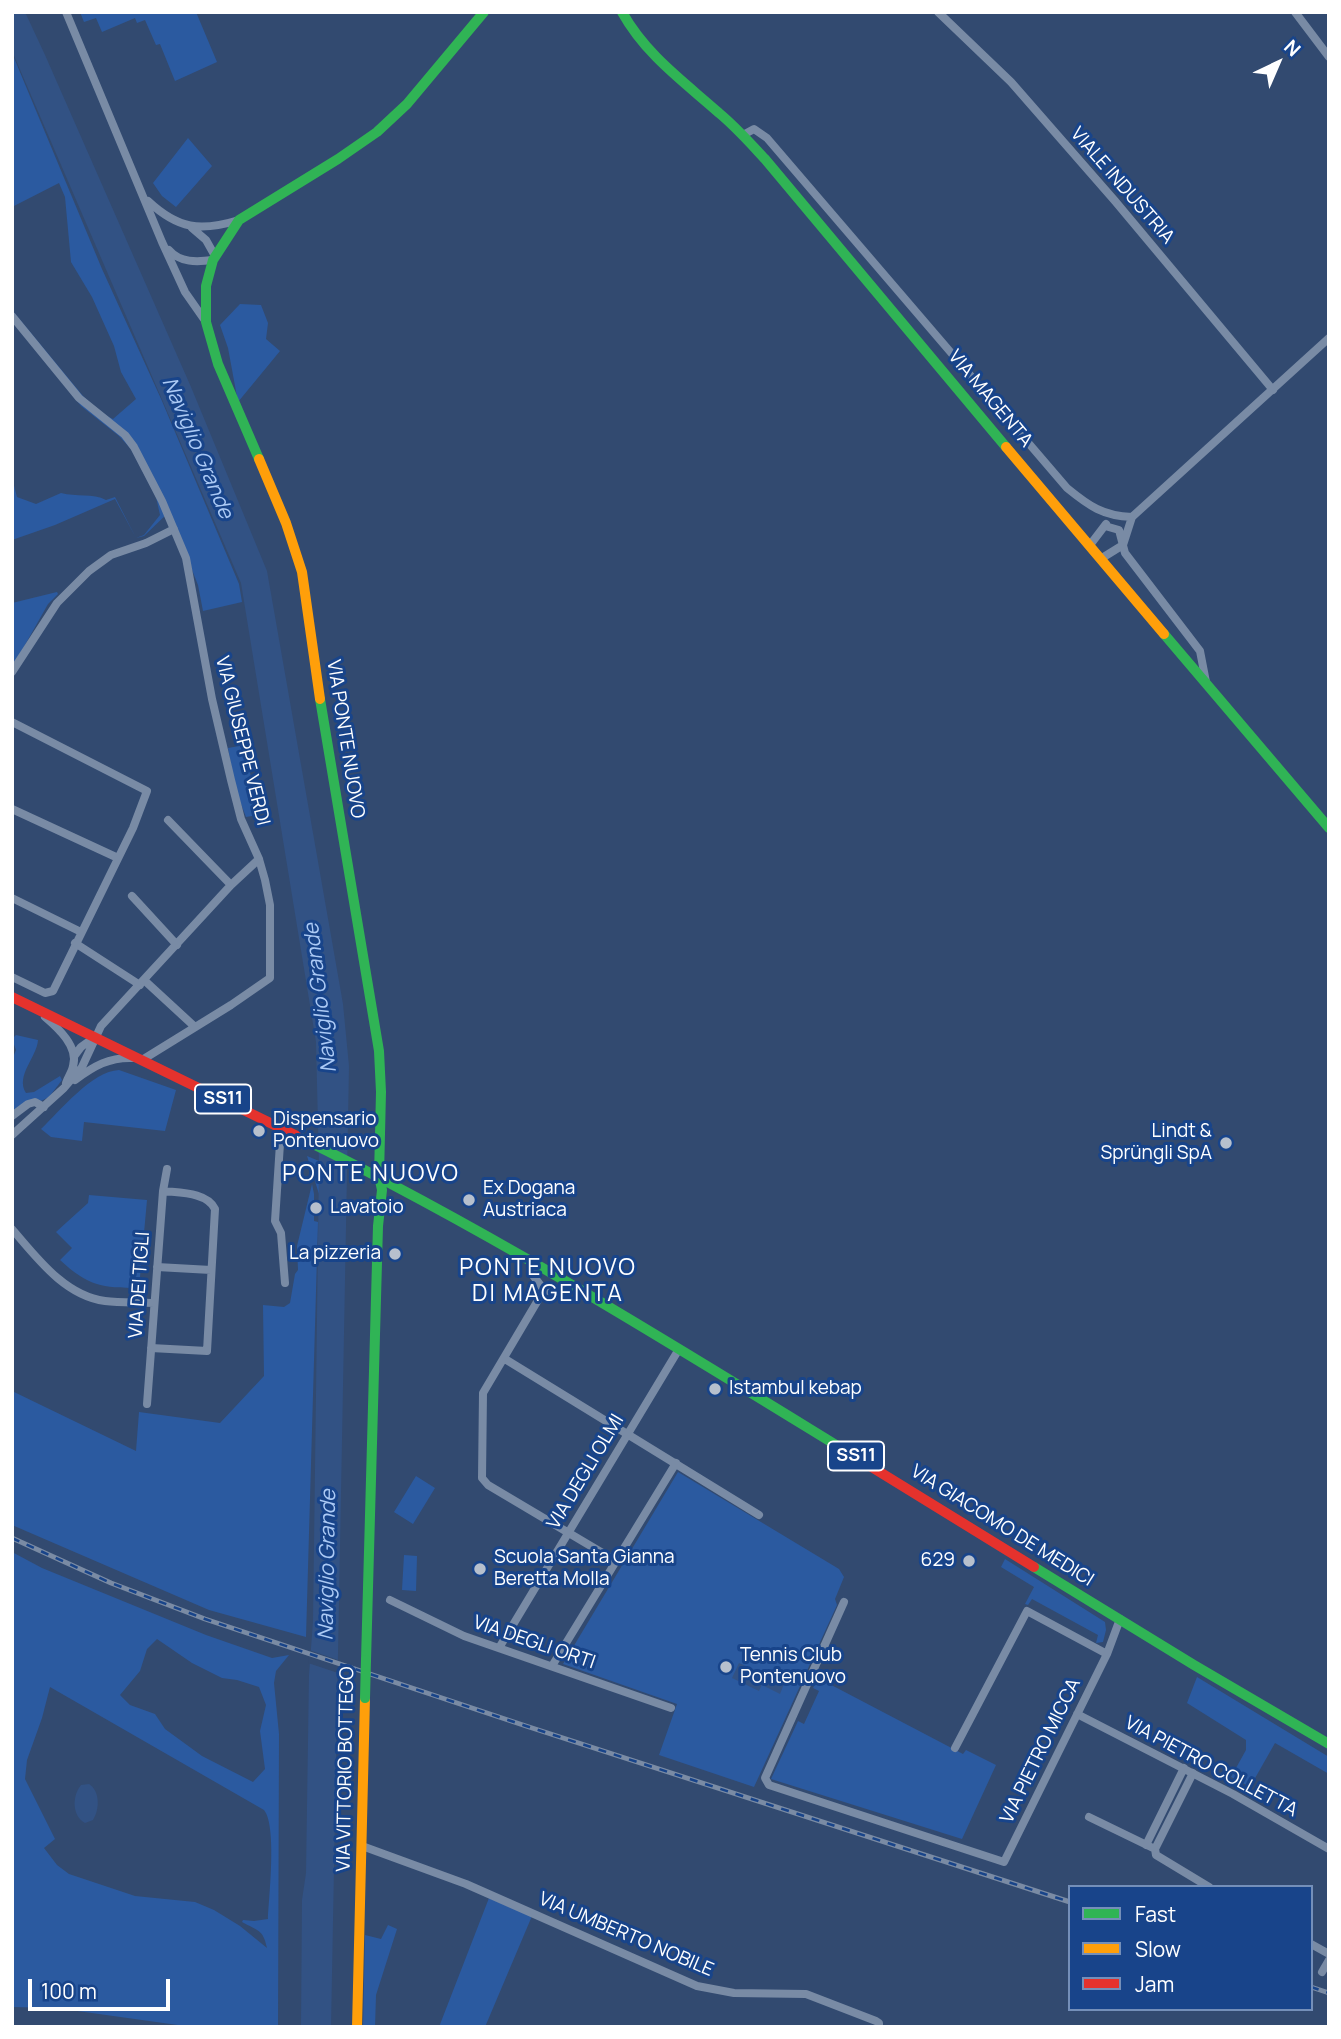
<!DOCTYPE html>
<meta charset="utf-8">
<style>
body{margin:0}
#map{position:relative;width:1341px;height:2039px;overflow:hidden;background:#324a70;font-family:Manrope,sans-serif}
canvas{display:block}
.frame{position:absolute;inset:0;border:14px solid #fff;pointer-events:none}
.legend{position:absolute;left:1068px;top:1885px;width:245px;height:126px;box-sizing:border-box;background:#18448a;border:2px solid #748fb9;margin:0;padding:9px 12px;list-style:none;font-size:21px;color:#fff}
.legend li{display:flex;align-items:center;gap:14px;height:35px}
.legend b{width:35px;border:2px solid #748fb9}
.north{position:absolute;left:1243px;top:28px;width:70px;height:70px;-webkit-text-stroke:5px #18448a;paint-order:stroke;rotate:44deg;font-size:19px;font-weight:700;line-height:28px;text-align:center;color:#fff}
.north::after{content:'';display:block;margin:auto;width:24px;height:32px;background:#fff;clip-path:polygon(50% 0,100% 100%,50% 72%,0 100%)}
.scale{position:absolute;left:28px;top:1979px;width:142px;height:32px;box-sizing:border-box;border:4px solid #fff;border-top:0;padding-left:9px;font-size:21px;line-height:24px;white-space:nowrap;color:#fff;-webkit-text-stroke:5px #18448a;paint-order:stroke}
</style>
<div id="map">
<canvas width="1341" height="2039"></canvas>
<div class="frame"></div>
<ul class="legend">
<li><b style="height:9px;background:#30b455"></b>Fast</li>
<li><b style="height:9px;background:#ff9f0a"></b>Slow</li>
<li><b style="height:9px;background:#e5322d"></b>Jam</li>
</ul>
<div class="north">N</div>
<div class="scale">100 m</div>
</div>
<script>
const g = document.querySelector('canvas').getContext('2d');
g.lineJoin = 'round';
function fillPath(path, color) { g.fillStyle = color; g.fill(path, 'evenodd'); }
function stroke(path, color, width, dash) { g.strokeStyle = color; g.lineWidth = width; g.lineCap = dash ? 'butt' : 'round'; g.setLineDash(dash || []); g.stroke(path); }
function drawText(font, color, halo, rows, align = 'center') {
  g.font = font + ' Manrope,sans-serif'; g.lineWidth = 6; g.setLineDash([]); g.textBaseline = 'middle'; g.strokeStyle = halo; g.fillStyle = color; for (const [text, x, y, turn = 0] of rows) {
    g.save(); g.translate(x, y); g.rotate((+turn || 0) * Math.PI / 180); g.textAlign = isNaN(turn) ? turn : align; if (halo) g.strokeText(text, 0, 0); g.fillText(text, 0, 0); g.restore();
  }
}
const green = new Path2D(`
 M80,12H196L217,62L175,81L160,44L156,45L145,20L137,23L135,18L102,32L96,18L84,22Z
 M12,53L102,269L162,401L239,584L242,602L203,611L198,585L169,512L144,536L136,538L115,499L55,525L12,540V478L17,497L36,504L61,493C76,497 93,493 106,500L115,497L136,538L144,535L160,515L156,497L131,449L119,436L81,406L12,321V310L83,396L101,413L113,419L136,399L121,372L114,346L92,297L71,262L65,197L59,183L12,207Z
 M188,138L212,166L176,207L162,196L153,183Z
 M240,304L261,305L268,323L266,339L280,351L238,402L228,348L220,325Z
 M57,592L58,594L48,604L12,668V603Z
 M245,745L258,815L246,817L236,791L228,748Z
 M16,1035L38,1040C37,1057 15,1076 26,1093L34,1092L60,1076L62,1080L49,1097L41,1101L29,1100L12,1113V1060L16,1050L12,1039Z
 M119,1070L176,1090L165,1131L84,1122L82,1141L51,1137L41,1129C60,1111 92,1071 119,1070Z
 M307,1156L319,1161V1194Z
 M312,1184L314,1194V1221L318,1222L306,1637L209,1610L12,1525V1391L136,1451L139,1412L220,1423L264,1376L263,1305L284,1307L290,1303L295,1274L298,1270L297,1246Z
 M89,1195L147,1200L139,1288C102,1288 88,1286 60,1260L72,1248L56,1232L88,1203Z
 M678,1472L839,1569L844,1577L835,1599L837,1605L754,1787L659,1755L677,1704L563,1664Z
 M416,1476L435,1488L413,1524L394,1512Z
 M12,1552L42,1568L206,1635L272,1658L289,1655L276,1671L274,1683L279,1734L278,2027H192L56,2008L12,2007ZM157,1639L192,1663L222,1678L237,1680L259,1687L266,1705L260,1731L265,1769L253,1782L202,1756L165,1729L155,1714L130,1705L120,1695L140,1671L147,1649ZM50,1687L264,1810C277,1826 269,1896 268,1919L254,1921L243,1920L242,1922C258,1931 263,1929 267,1948L240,1926L214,1910L195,1902L135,1896L69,1874L57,1865L44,1848L55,1839L25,1779L27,1760L42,1718Z
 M404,1555L417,1556L416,1591L402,1590Z
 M1005,1559L1105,1622L1106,1630L1103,1642L1096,1643L1098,1635L1032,1599L1028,1605L1025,1604L1034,1587L1001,1567Z
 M1197,1677L1329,1757V1774L1275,1743L1250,1787L1231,1777L1246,1750V1740L1187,1703Z
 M818,1678L963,1754L966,1750L996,1765L962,1839L771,1779L798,1721L804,1724L819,1691L813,1688Z
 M489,1898L532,1916L485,2027H439Z
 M388,1925L397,1929L376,1995L375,2027H363L365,1935L381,1939Z`);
const water = new Path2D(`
 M12,12H25L45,55L191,387L267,571L343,1004L349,1066L331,2027H301L302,1900L306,1873L309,1675L313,1621L319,1165L316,1042L241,583L12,51Z
 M739,1663L766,1675L759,1691L732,1678Z
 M768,1677L784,1684L780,1694L764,1686Z
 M89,1784C100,1791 100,1809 93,1820L85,1823C72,1816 72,1796 81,1785Z`);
const pier = new Path2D(`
 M309,1650L341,1661V1674L308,1663Z`);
const street = new Path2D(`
 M66,12L162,242L185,292L206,322
 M938,12L1011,82L1115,201L1273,390
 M1295,12L1329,57
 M743,135L754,129L767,138L1067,488C1089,506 1103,516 1132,517
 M148,201C178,229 200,232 239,220
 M192,228L206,240L215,256
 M169,250C180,263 197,262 213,260
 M12,316L79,398L125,435L134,447L162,501L186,558L212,699L231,780L241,819L259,859L265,880L270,905V978L231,1005L142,1060
 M1105,526L1119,530L1125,553L1200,651L1206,682
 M1090,545L1106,524
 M1102,558L1123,545L1132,517L1329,338
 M12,672L57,603L89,571L111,555L146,543L174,529
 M12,722L147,791L133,828L53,991L45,993L12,977
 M12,809L118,858
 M168,820L231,885
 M132,896L177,945
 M12,898L81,932
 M75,943L140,985
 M144,980L195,1027
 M45,1017C58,1028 79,1047 73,1066C72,1072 68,1077 66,1083
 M75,1055L81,1047L95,1037
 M75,1080C94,1066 109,1057 133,1058
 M12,1116L28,1104L35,1102L44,1107
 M281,1128L275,1221L281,1233L285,1283
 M12,1135L64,1088L82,1067L101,1026L231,885L259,859
 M12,1229C37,1258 65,1296 105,1301C121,1303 138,1302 154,1303
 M537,1264L532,1274L544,1290L560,1293L568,1282
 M157,1267L211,1270
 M544,1290L483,1393L482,1478L488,1485L616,1561
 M151,1348L207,1351L215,1209C207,1192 179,1193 163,1191
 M505,1359L759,1515
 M147,1404L163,1191L167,1169
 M390,1600L464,1636L671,1708
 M844,1602L765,1778L769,1785L1004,1862L1107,1654L1120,1619
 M499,1648L679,1349
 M552,1666L676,1463
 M1077,1714L1233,1794L1329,1849
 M955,1748L1027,1611L1107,1654
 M1089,1817L1155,1849L1156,1855L1209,1887
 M1146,1845L1184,1768
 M362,1846L466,1884L697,1986L734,1993L806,1994L876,2021L879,2023V2027
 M1155,1849L1193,1773
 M1311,1944L1329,1954
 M1322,1972L1329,1960`);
const fast = new Path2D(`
 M622,12C646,55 683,81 719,113C736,127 750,143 765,159L1006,447
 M259,459L218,364L206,322V286L213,260L239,220L338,159L377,132L407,104L484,12
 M1164,634L1329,828
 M320,699L379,1051L381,1092L379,1176L382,1190L378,1226L366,1660
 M299,1137C487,1229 665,1340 844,1450
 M1034,1567L1194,1665L1329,1744`);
const slow = new Path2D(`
 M1006,447L1164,634
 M259,459L286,523L302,572L320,699
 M357,2027L365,1698`);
const jam = new Path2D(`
 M12,997L299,1137
 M844,1450L1034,1567`);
const rail = new Path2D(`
 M12,1538L111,1583L205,1619L526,1726L1070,1902
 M1311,1987L1329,1993`);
const fastBridge = new Path2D(`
 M365,1698L366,1660`);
const markers = [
 [259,1131,7,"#b7c0cd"],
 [1226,1143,7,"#b7c0cd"],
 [469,1200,7,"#b7c0cd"],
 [316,1208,7,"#b7c0cd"],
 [395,1254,7,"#b7c0cd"],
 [715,1389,7,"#b7c0cd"],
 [969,1561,7,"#b7c0cd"],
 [480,1569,7,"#b7c0cd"],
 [726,1667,7,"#b7c0cd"]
];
const shields = [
 [223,1099,56],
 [856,1456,56]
];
const shieldNames = [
 ["SS11",223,1099],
 ["SS11",856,1456]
];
const streetNames = [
 ["VIALE INDUSTRIA",1122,186,49],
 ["VIA MAGENTA",990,399,50],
 ["VIA PONTE NUOVO",345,739,81],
 ["VIA GIUSEPPE VERDI",242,741,76],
 ["VIA DEI TIGLI",140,1285,-86],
 ["VIA DEGLI OLMI",586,1472,-59],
 ["VIA GIACOMO DE MEDICI",1002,1526,32],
 ["VIA DEGLI ORTI",534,1643,19],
 ["VIA PIETRO MICCA",1041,1751,-64],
 ["VIA PIETRO COLLETTA",1211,1767,28],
 ["VIA VITTORIO BOTTEGO",346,1769,-89],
 ["VIA UMBERTO NOBILE",626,1935,23]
];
const poiNames = [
 ["Dispensario",273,1120],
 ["Pontenuovo",273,1142],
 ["Lindt &",1212,1132,"right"],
 ["Sprüngli SpA",1212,1154,"right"],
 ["Ex Dogana",483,1189],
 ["Austriaca",483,1211],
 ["Lavatoio",330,1208],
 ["La pizzeria",381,1254,"right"],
 ["Istambul kebap",729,1389],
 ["Scuola Santa Gianna",494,1558],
 ["Beretta Molla",494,1580],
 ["629",955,1561,"right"],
 ["Tennis Club",740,1656],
 ["Pontenuovo",740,1678]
];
const waterNames = [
 ["Naviglio Grande",197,448,67],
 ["Naviglio Grande",321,998,-97],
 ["Naviglio Grande",328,1565,-89]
];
const quarterNames = [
 ["PONTE NUOVO",371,1175],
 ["PONTE NUOVO",548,1269],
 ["DI MAGENTA",548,1295]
];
fillPath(green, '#2b5aa0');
fillPath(water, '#325284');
fillPath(pier, '#324a70');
stroke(street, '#798ba5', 8);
stroke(fast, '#30b455', 10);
stroke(slow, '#ff9f0a', 10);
stroke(jam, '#e5322d', 10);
stroke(rail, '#7a8ba4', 5);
stroke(rail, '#18448a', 2.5, [8]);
stroke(fastBridge, '#30b455', 10);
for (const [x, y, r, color] of markers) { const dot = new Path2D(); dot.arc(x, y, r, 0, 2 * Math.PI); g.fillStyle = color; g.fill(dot); stroke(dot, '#18448a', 2.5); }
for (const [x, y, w] of shields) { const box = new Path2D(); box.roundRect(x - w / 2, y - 14.5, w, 29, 5); g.fillStyle = '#18448a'; g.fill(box); stroke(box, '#fff', 2); }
drawText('bold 18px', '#fff', null, shieldNames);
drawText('19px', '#fff', '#18448a', streetNames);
drawText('19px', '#fff', '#18448a', poiNames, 'left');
drawText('italic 21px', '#accaf5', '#18448a', waterNames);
g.letterSpacing = '2px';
drawText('23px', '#fff', '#18448a', quarterNames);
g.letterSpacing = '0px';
</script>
